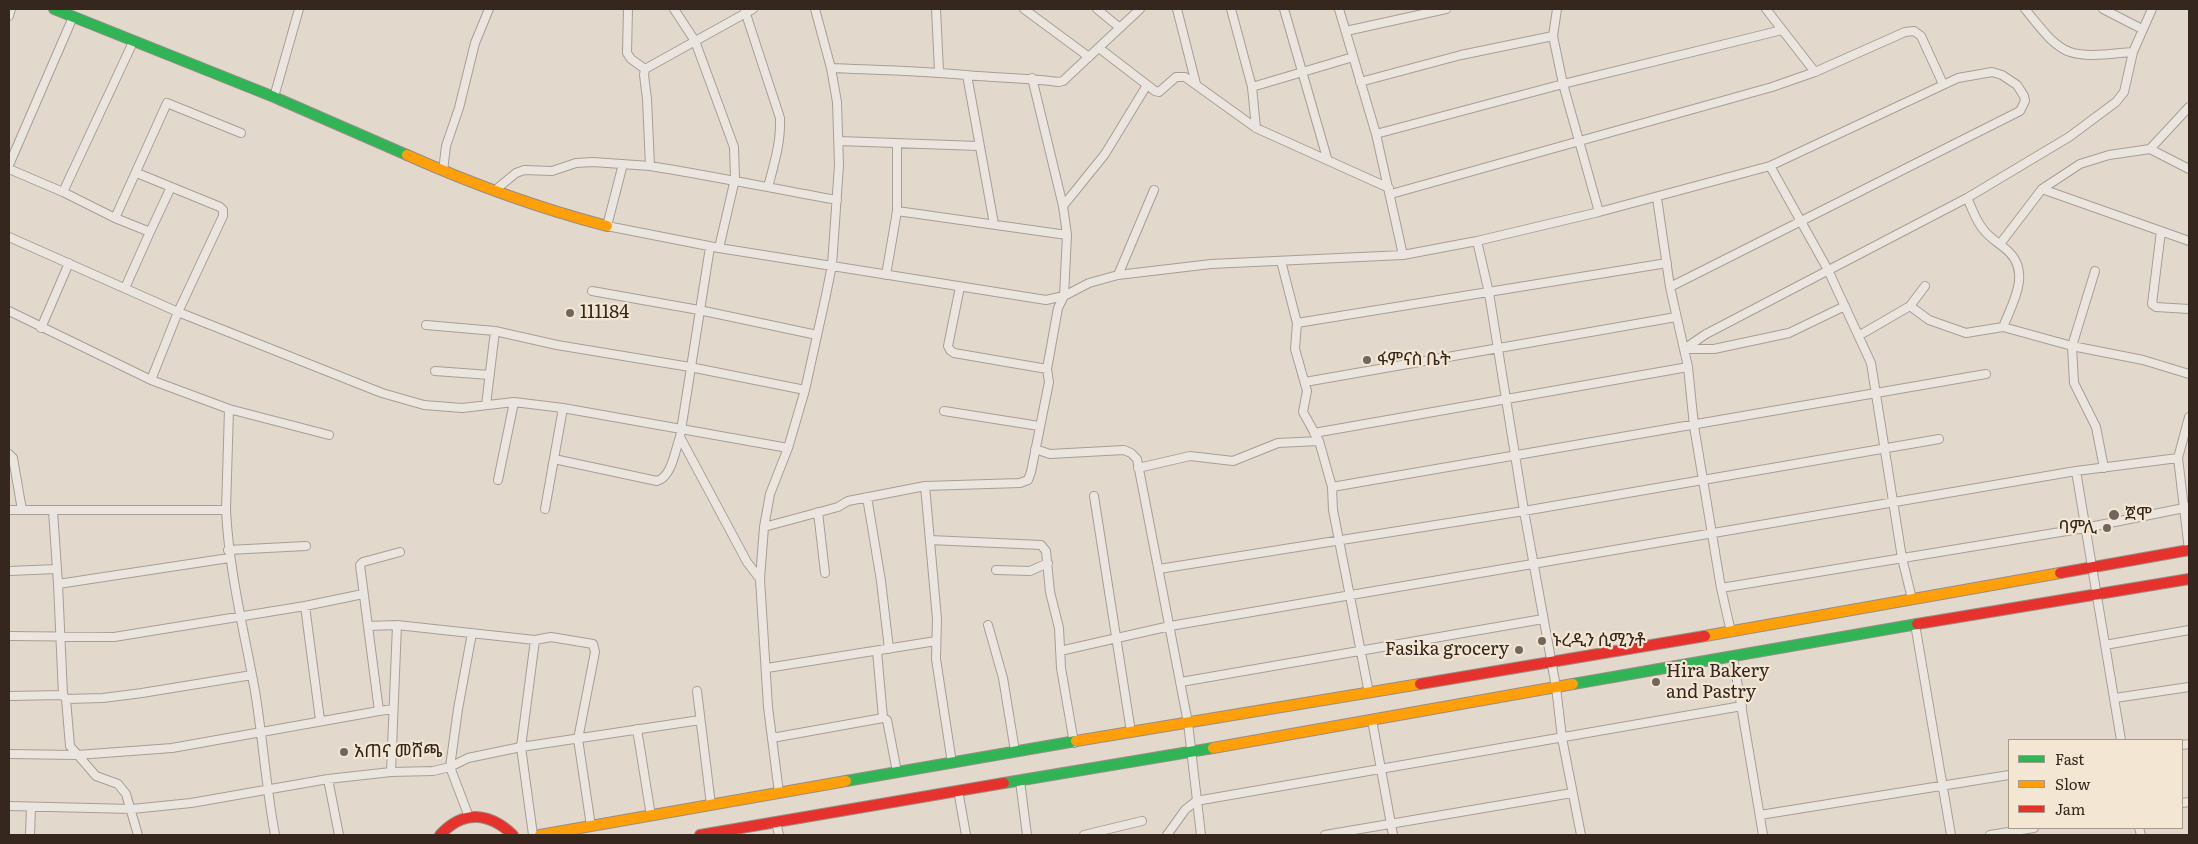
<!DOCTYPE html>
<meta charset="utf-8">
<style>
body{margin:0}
#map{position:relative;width:2198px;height:844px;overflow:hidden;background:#e2d9cc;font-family:Literata,serif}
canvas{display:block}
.frame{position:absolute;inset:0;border:10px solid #35271e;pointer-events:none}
.legend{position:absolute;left:2008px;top:739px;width:175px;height:90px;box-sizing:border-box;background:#f3e6d3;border:1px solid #a79a8b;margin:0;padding:6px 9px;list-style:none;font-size:15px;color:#35271e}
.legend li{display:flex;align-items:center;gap:10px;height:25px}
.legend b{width:25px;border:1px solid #a79a8b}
</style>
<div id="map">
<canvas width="2198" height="844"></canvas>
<div class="frame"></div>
<ul class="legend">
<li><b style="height:6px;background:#30b455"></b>Fast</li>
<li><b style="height:6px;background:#ff9f0a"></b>Slow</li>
<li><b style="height:6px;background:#e5322d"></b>Jam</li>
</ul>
</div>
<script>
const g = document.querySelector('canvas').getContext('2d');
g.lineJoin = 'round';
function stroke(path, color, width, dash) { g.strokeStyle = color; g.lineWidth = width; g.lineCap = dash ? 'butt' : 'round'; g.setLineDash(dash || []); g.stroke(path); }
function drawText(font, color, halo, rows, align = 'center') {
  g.font = font + ' Literata,"Noto Sans Ethiopic",serif'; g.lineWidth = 4.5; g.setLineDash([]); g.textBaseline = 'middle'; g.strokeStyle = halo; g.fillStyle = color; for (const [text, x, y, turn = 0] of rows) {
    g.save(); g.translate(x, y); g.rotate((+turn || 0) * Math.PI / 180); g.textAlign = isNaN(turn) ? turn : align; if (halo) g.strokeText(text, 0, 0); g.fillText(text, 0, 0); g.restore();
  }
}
const street = new Path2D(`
 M628,9L627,53L631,59L645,69
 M674,9L695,41L734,147L735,179L719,248
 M753,9L645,69L644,75L647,99L650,166C713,176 775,189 837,200
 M936,9L939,71
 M1024,9L1089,57
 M1097,9L1120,28
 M1177,9L1196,84
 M1231,9L1252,87L1256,128
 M1284,9L1327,158
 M1339,9L1376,134L1403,255
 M1557,9L1553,36L1563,84L1599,212
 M1766,9L1815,72
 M2025,9C2037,23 2052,46 2070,52C2088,58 2114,53 2133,52L2152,9
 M2103,9L2142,29
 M745,11L780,118C781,143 774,164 768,187
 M9,16L11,9
 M1346,31L1446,9
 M1099,48L1155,91L1159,92L1176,77H1185L1256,128L1389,188
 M831,68C877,70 921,71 966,75C997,78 1028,78 1059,82L1063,81L1140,9
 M967,75L994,224
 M1360,82L1461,55L1553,36
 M1252,87L1353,57
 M274,97L299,9
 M1376,134L1563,84L1782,30
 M839,141L978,146
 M2150,149L2189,169
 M623,164L607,226L719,248L1046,300L1064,296L1089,283L1118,275L1211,264L1403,255L1477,241L1599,212L1770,166L1958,78L1992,72L2002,75L2017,85L2024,96L2025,101L2020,111L1670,287
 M9,165L73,17
 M1770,166L1828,270L1871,363L1902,558L1912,599
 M9,169L63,192L115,218L167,103L241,133
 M443,171L446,146L459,108L475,43L489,9
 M137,173L220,207L223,210V216L178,312L151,380
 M2042,189L2189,241
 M494,191L516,173L524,170L552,171L576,163L593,162L650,166
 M63,192L134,40
 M1391,194L1772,87L1815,72L1905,32L1914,31L1921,36L1943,84
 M1657,198L1670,287L1688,367L1694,426L1721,588L1731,632
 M1967,198C1972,208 1976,221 1983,229C1990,239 2001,244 2009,252C2031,274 2012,304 2003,327
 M1063,206L1105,154L1147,85
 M897,211L1067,235
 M115,218L150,232L125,288
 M2161,231L2152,304L2156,307L2189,309
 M150,232L171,187
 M9,237L178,312L382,393L424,405L462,408L514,402L563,408L788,448
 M1477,241L1489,293L1524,511L1556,687L1562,738L1581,835
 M2000,244L2042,189L2080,164L2109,155L2150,149L2189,107
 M710,247L680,437L747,562L760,579
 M1281,261L1297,323L1295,349L1307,391L1303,412L1319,441L1332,487L1333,510L1369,693
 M2095,271L2072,346L2074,383L2096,427L2104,468
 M886,275L897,211V144
 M1118,275L1154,190
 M960,287L948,346L950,350L954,353L1047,369
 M592,291L699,310L817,335
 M1910,306L1925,286
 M9,311L151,380L229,409L329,435
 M1297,323L1667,263
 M426,325L495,331L557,345L690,367L805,390
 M41,328L69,263
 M1860,335L1910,306L1929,320L1966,333L2003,327L2072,346L2143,360L2189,374
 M1684,349L1706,334L1967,198L2069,137L2116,102L2124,92L2133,52
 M1685,349H1714L1789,333L1845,306
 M435,371L490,375
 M1305,382L1676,317
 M486,405L495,331
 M944,411L1039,426
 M1314,433L1688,367
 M1035,449L1050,454L1124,450L1131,453L1137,459L1188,723L1201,835
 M9,454L13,458L22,510
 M554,459L657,481C672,477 675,450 680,437
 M1138,468L1190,456L1233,461L1278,443L1319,441
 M2076,471L2121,740
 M498,480L514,402
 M925,486L937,619L936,659L952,763
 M1332,487L1986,374
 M1094,496L1131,732
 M867,497L881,581L889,649
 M545,509L563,408
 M9,510H226C229,571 244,631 255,691C263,740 266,787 275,835
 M226,510L229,409
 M53,511L58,584L63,695
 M818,512L825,573
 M764,527L838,507L848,501L925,486L1020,483L1028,480L1031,472L1049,382L1047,369L1058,308L1064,296L1067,235L1063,206L1032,78
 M930,540L1041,545L1046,551L1050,592L1059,628L1061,668L1074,743
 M228,550L306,546
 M2189,550L2178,458L2189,417
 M1159,569L1524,511L1939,439
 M996,570L1030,571L1048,563
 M9,571L57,569
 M58,584L229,558
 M1721,588L2085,528L2189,507
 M305,606L320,720
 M1915,624L1951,835
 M988,625L1003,678L1015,751
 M368,626L397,625L535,640L551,637L593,644L595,652L578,739L591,826
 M9,636L114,637L305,606L363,594
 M2105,645L2189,630
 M877,651L883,718L887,720L897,772
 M1060,651L1170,626L2076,471L2178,458
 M1733,657L1763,835
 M767,668L936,641
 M1181,682L1543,619
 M697,691L711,805
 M9,696L63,695L66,699L103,698L142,693L252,675
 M2115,698L2189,687
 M66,699L70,746L96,776L118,784L126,794L138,835
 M393,709L379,711L360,565L363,562L400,552
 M1372,720L1393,835
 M637,729L651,816
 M772,738L883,718
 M2182,745L2189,744
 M9,754L77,755L172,748L379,711
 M391,772L397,625
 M328,779L339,835
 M1020,781L1027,835
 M958,790L966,835
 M779,793L768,707L760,579L764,527L770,494L788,448L805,390L826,295L832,265L839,165L837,102L831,68L815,9
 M2182,803L2189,802
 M9,806L132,809L191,803L328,779L391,772L433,771L450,767L468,758L521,747L700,720
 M1760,815L2009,775
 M469,817L450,767L458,709L472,633
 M776,822L779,835
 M2139,828L2141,835
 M30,835L31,807
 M533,835L521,747L535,640
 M1084,835L1142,821
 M1167,835L1185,810L1196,801L1742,706
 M1325,835L1572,793
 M1990,835L2034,828`);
const fast = new Path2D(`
 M54,9L274,97L407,155
 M1573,684L1917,624
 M846,781L1076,741
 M1004,783L1213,748`);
const slow = new Path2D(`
 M407,155C472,184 538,208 607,226
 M1705,636L2060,573
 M1076,741L1420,684
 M1213,748L1573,684
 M540,835L846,781`);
const jam = new Path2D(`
 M2060,573L2189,550
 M1917,624L2189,579
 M1420,684L1705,636
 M440,835C463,810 489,812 513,835
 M700,835L1004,783`);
const markers = [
 [570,313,5,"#72655b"],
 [1367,360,5,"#72655b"],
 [2114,515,6,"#72655b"],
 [2107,528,5,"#72655b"],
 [1542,641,5,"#72655b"],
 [1519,650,5,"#72655b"],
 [1656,682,5,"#72655b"],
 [344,752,5,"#72655b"]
];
const poiNames = [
 ["111184",580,313],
 ["ፋምናስ ቤት",1377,360],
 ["ጀሞ",2125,515],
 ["ባምሊ",2097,528,"right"],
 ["ኑረዲን ሲሚንቶ",1552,641],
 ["Fasika grocery",1509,650,"right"],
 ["Hira Bakery",1666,672],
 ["and Pastry",1666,693],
 ["አጠና መሸጫ",354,752]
];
stroke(street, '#a79f96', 10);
stroke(fast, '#978e85', 12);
stroke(slow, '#978e85', 12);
stroke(jam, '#978e85', 12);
stroke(street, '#eae5de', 8);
stroke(fast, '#30b455', 10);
stroke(slow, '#ff9f0a', 10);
stroke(jam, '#e5322d', 10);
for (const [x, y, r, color] of markers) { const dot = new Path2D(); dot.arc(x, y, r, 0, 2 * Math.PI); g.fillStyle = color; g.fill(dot); stroke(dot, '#f3e6d3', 2); }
drawText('18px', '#35271e', '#f3e6d3', poiNames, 'left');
</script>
